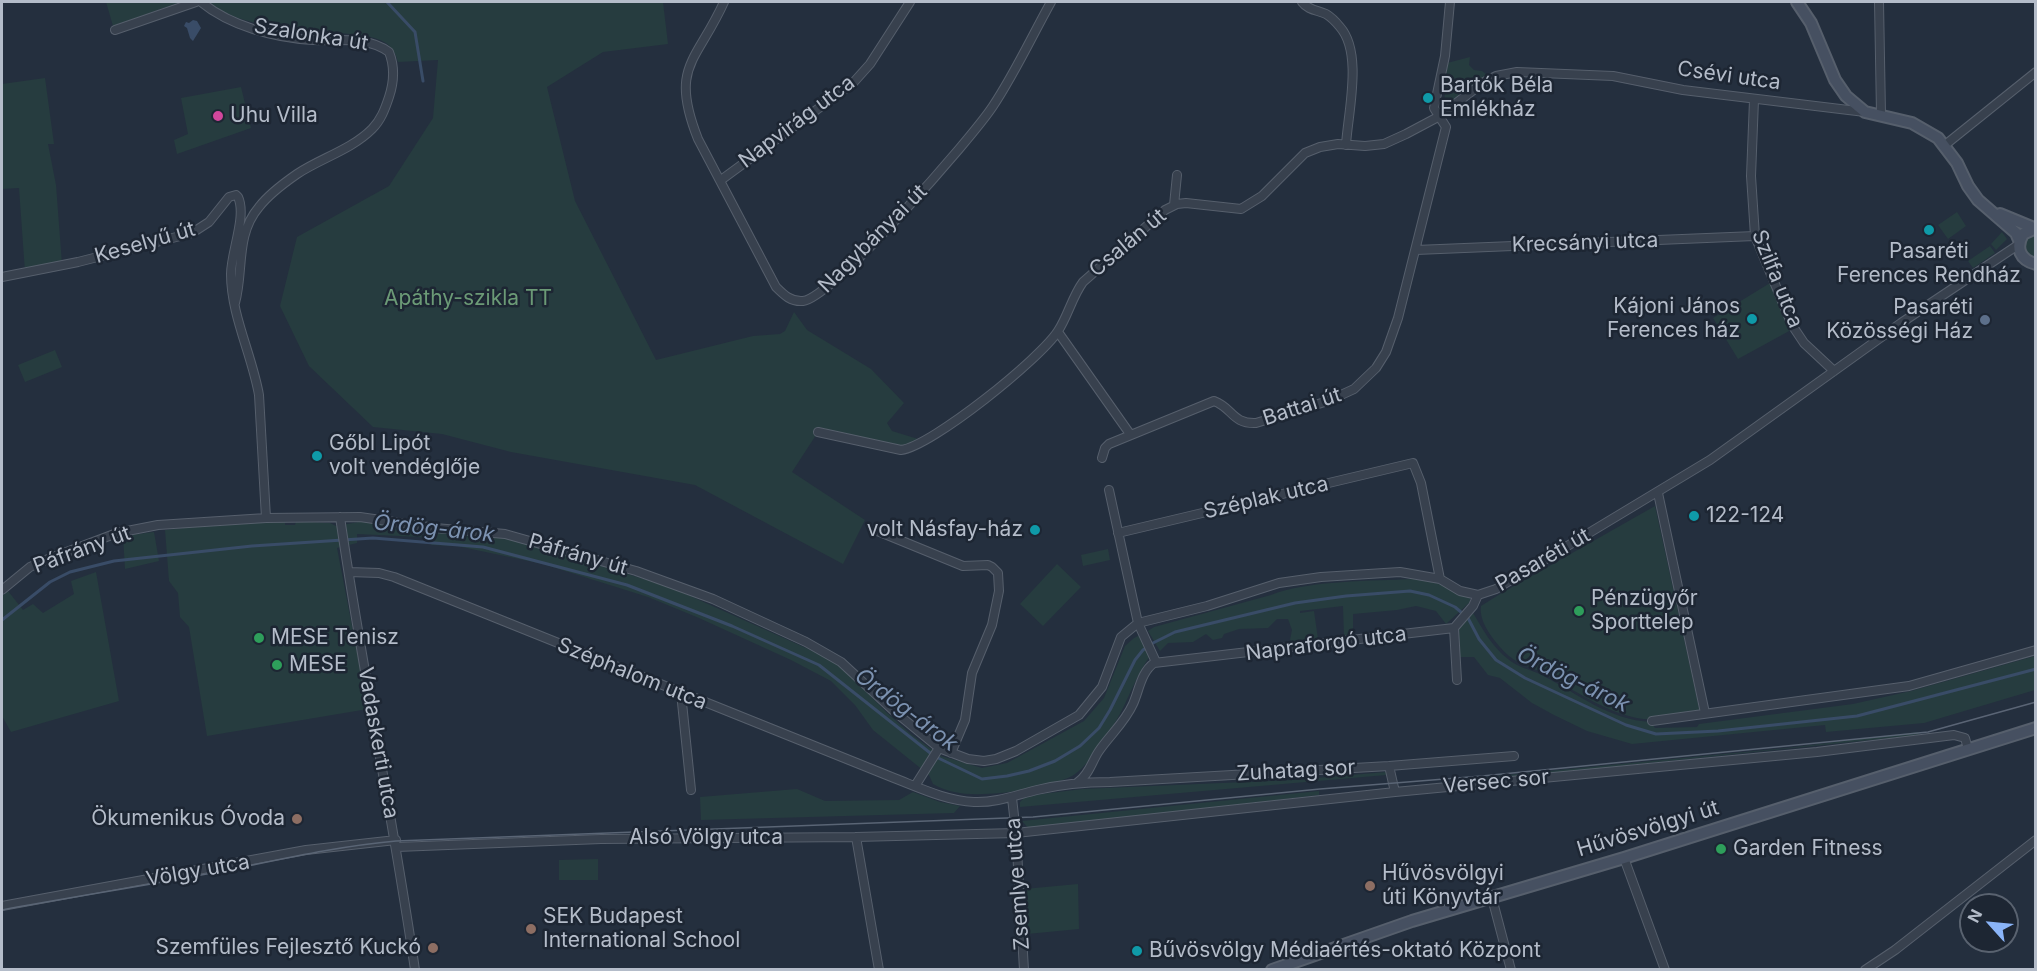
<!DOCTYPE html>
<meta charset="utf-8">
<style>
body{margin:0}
#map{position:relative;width:2037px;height:971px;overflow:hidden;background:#242f3e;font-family:Inter,sans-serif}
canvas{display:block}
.frame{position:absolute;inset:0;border:3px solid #b4bcc9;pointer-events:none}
.north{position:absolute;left:1959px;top:893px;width:60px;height:60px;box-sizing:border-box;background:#1d2633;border:2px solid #59626f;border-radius:50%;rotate:297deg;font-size:16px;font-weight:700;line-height:24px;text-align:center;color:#b4bcc9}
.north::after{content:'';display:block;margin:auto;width:21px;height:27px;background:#8ab4f8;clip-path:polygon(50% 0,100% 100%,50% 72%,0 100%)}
</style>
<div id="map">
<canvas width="2037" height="971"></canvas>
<div class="frame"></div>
<div class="north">N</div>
</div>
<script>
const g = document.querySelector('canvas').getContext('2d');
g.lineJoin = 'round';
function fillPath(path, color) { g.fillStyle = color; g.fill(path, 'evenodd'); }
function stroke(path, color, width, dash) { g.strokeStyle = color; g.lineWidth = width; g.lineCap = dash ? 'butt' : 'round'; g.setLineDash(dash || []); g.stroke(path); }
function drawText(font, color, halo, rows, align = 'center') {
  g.font = font + ' Inter,sans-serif'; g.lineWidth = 5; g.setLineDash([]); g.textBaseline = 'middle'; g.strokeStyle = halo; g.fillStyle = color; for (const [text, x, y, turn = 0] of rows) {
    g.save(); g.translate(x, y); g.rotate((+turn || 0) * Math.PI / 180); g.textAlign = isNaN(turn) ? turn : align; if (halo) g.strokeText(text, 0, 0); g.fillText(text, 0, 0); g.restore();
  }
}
const green = new Path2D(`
 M106,2H181L113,26Z
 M208,2H663L668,44L603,52L547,87L575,201L656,360L753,336L780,334L785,331L794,312L807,330L871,369L904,403L887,423L892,431L918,439L904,446L818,432L792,472L865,520L843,564L695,485L511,452L442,434L373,427L309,366L280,306L297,237L389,186L433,118L438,60L398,62C396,55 393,48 386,43C372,35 357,35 341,33C301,29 241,29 208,2Z
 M1470,57L1469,65L1474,70L1482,71L1490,77L1451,105H1444L1447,63Z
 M45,78L54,144H48L56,185L62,264L25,272L19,188L2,189V84Z
 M241,87L251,128L177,154L174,140L188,134L181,98Z
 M1957,212L1966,226L1948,239L1938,225Z
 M2002,232L2007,239L1996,250L1991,244Z
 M2035,233V259C2028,256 2018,246 2026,238C2028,235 2032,234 2035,233Z
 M1990,246L1995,253L1973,268L1968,261Z
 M1770,283L1791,330L1738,359L1713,318Z
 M55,350L62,367L25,382L18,365Z
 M1655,506L1700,712C1680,715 1657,722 1637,718C1603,711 1575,690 1546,675C1535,668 1519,665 1509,656C1497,645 1478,623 1481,606L1500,594Z
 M251,521L285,522V525H295L296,521L330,523L336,526L359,522H382L505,537L647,580L648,577L826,657L848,673L886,712L912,735L941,756L982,768L1007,763L1084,721L1104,698L1125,646L1134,638L1140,635L1150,656C1138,673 1131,692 1122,710C1114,726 1088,768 1072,776C1057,784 1017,792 1000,793C976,795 954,796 933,784L929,775L873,730L855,705L831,681L791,660L699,618L648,597L543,564L457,546L432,545L420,537L357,534V543L337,548L368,709L207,736L189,627L180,617L178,593L169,581L165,530Z
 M154,532L159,561L125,569L123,536Z
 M1108,549L1110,560L1083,566L1081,555Z
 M1057,564L1081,587L1043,626L1020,604Z
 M96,572L119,701L11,732L2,716V596L8,591L23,610L33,604L43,613L74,594L71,581Z
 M1414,579C1433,581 1454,587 1470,598V602L1446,624L1436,611L1416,606L1397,610L1353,614V635L1344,636L1343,606L1300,611V613L1314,611L1318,639L1308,641L1309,643L1298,646L1290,640L1292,630L1288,619H1277L1268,628L1239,629L1224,634L1222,638L1213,640L1206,634L1193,642L1168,643L1160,651L1148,631L1154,627L1271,595C1310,580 1372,581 1414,579Z
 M1472,611C1482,628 1492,647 1508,659C1517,667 1531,670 1542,675C1578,694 1609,720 1651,722L1655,728L1697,727L1699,724L1853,704L1911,691L2035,656V690L1924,723L1826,732L1825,725L1632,744L1587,731L1554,715L1532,703L1500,678L1488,675L1474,657H1460L1457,629Z
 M1918,732L1919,735L1455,783V780L1787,748Z
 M1386,772V775L1020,807V802L1026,796L1082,789L1293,780Z
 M797,789L825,801L899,800L913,792L940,802L960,806L954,813L701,820L700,797Z
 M1319,791V795L1035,829H1029L1022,821Z
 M598,859V880H559V860Z
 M1078,884L1079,929L1027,934L1024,889Z`);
const water = new Path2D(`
 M193,20L197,21L201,28L193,41L190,38L187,28L184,26L186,22L189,23Z`);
const stream = new Path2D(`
 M387,2L415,32L423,81
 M2,620L50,582L70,572L114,561L252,546L373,538L483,547L627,585L732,626L819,665L934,756L982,779L1007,776L1029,771L1055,761L1080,746L1099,728L1110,710L1135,660L1143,650L1153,643L1175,632L1295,603L1346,596L1410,591L1429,595L1455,607L1468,618L1479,639L1496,660L1525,678L1626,725L1656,734L1718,731L1857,716L2036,669`);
const street = new Path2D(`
 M201,2C230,26 275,38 313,40C339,41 367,36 389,52C395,67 394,82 389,97C385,109 381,120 372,129C351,150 321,158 297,174C284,183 269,194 259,207C235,235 244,271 235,303
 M724,2C697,62 669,66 698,139L776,287C784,295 791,302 803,301C833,297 972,138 993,106C1015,73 1032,36 1051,2
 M1302,2C1308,10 1317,10 1326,14C1331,17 1336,22 1340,27C1363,53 1348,112 1346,145
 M1879,2L1881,114
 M115,30L196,2
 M1754,100L1751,176L1755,236L1792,325L1804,343L1834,371
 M1945,145L2036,72
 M721,180L853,83L870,64L910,2
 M1174,205L1177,175
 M1416,250L1755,236
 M2,277L78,262L192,233L209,222L229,197L236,195L238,197C247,216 231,252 231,274C231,315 252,355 259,395L266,518
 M1058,332L1130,434
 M818,432L901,450C932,446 1040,359 1058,331C1068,316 1072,297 1083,282L1165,210L1177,204L1186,203L1241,209L1262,196L1305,153L1320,147L1338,144L1365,146L1384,144L1406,134L1438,117L1484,82L1496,76L1517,72L1613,76L1683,90L1865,112
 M1102,458L1105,448L1109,444L1214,401C1233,408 1232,424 1256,423L1328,401L1354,389L1376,368L1386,352L1398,318L1446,127L1434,108L1445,56L1450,2
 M1109,490L1138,623L1156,662
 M1658,493L1705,713
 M340,517C362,668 393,818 415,970
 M875,530L963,566L988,565L992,567L998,573L999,591L992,625L972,673L965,720L951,753
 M1118,533L1413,463L1421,483L1440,579
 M349,572L379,573L394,577L894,778C920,788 947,801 974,802C996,803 1016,795 1037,790C1062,784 1085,782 1110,782L1389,766L1514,756
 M2,590L30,567L48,559L117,533L158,525L266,518L360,517L435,528L505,534L636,571L713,599L806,642L841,662L894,711L939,748L968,759L984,761L996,759L1016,751L1079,715L1102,687L1121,637L1138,623L1207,606L1279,583L1321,577L1400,572L1440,579L1460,591L1478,595L1496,589L1710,460L1901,323L2018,245
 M1454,628L1457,680
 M681,693L691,790
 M1652,721L1909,686L2036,650
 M1389,766L1395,792
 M1078,782C1089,775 1092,761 1099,751C1110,735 1125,722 1133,704C1139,691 1141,672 1154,663L1454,628L1473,606L1478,595
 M915,786L939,748
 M1012,798L1016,833L1024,970
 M856,837L879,970
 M397,847L601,839L856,837L1016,833L1395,792L1817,752L1954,735L1965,738L1968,749
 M1624,858L1665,970
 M1492,898L1511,970
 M2,906L306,850L396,840
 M1865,970L1895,950L2036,840`);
const secondary = new Path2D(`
 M1797,2L1811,23L1835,80L1846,96L1865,112L1912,123L1938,138L1957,163L1968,186L1978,200L2016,233L2019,240
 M2000,214L2034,228
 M2036,228L2023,234C2015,248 2020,260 2036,264
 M1272,970L1412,921L1624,858L2036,728`);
const tram = new Path2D(`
 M2,910C78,896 156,884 233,869C287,858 340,846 396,841L1033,817L1320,789L1482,776L1928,732L2036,702`);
const markers = [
 [1428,98,6,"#0f9aa8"],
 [218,116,6,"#d1479c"],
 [1929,230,6,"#0f9aa8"],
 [1752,319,6,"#0f9aa8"],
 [1985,320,6,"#5c6f8a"],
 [317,456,6,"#0f9aa8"],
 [1694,516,6,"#0f9aa8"],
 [1035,530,6,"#0f9aa8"],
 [1579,611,6,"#2e9e5b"],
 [259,638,6,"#2e9e5b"],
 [277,665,6,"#2e9e5b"],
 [297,819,6,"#8d6e63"],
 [1721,849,6,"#2e9e5b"],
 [1370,886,6,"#8d6e63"],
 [531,929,6,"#8d6e63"],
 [433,948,6,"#8d6e63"],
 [1137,951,6,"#0f9aa8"]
];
const streetNames = [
 ["Szalonka út",311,35,9],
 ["Csévi utca",1729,76,8],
 ["Napvirág utca",797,122,-37],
 ["Nagybányai út",873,239,-45],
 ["Keselyű út",145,243,-16],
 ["Csalán út",1128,243,-40],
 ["Krecsányi utca",1585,243,-2],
 ["Szilfa utca",1777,279,68],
 ["Battai út",1302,407,-18],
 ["Széplak utca",1266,498,-13],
 ["Páfrány út",82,550,-20],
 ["Páfrány út",578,555,16],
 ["Pasaréti út",1543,560,-30],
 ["Napraforgó utca",1326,644,-7],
 ["Széphalom utca",632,674,22],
 ["Vadaskerti utca",378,743,80],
 ["Zuhatag sor",1296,771,-3],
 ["Versec sor",1496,782,-5],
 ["Hűvösvölgyi út",1648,829,-17],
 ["Alsó Völgy utca",706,838],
 ["Völgy utca",198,871,-10],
 ["Zsemlye utca",1018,884,-94]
];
const poiNames = [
 ["Bartók Béla",1440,86],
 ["Emlékház",1440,110],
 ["Uhu Villa",230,116],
 ["Pasaréti",1929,252,"center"],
 ["Ferences Rendház",1929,276,"center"],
 ["Kájoni János",1740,307,"right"],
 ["Ferences ház",1740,331,"right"],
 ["Pasaréti",1973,308,"right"],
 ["Közösségi Ház",1973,332,"right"],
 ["Gőbl Lipót",329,444],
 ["volt vendéglője",329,468],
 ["122-124",1706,516],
 ["volt Násfay-ház",1023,530,"right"],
 ["Pénzügyőr",1591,599],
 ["Sporttelep",1591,623],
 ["MESE Tenisz",271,638],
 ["MESE",289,665],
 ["Ökumenikus Óvoda",285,819,"right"],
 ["Garden Fitness",1733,849],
 ["Hűvösvölgyi",1382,874],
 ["úti Könyvtár",1382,898],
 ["SEK Budapest",543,917],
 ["International School",543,941],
 ["Szemfüles Fejlesztő Kuckó",421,948,"right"],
 ["Bűvösvölgy Médiaértés-oktató Központ",1149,951]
];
const parkNames = [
 ["Apáthy-szikla TT",468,299]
];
const waterNames = [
 ["Ördög-árok",434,529,6],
 ["Ördög-árok",1573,680,26],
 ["Ördög-árok",906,710,37]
];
fillPath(green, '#263c3f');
fillPath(water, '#394c67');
stroke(stream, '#394c67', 3);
stroke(street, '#565f6c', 10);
stroke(secondary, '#565f6c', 14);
stroke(street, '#38414e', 8);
stroke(secondary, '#465061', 10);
stroke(tram, '#5a6575', 1.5);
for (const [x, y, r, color] of markers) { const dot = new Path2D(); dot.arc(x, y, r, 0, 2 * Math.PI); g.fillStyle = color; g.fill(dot); stroke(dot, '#1d2633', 2); }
drawText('21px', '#b4bcc9', '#1d2633', streetNames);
drawText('21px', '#b4bcc9', '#1d2633', poiNames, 'left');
drawText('21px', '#6b9a76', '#1d2633', parkNames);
drawText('italic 22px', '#7c92b1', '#1d2633', waterNames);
</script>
